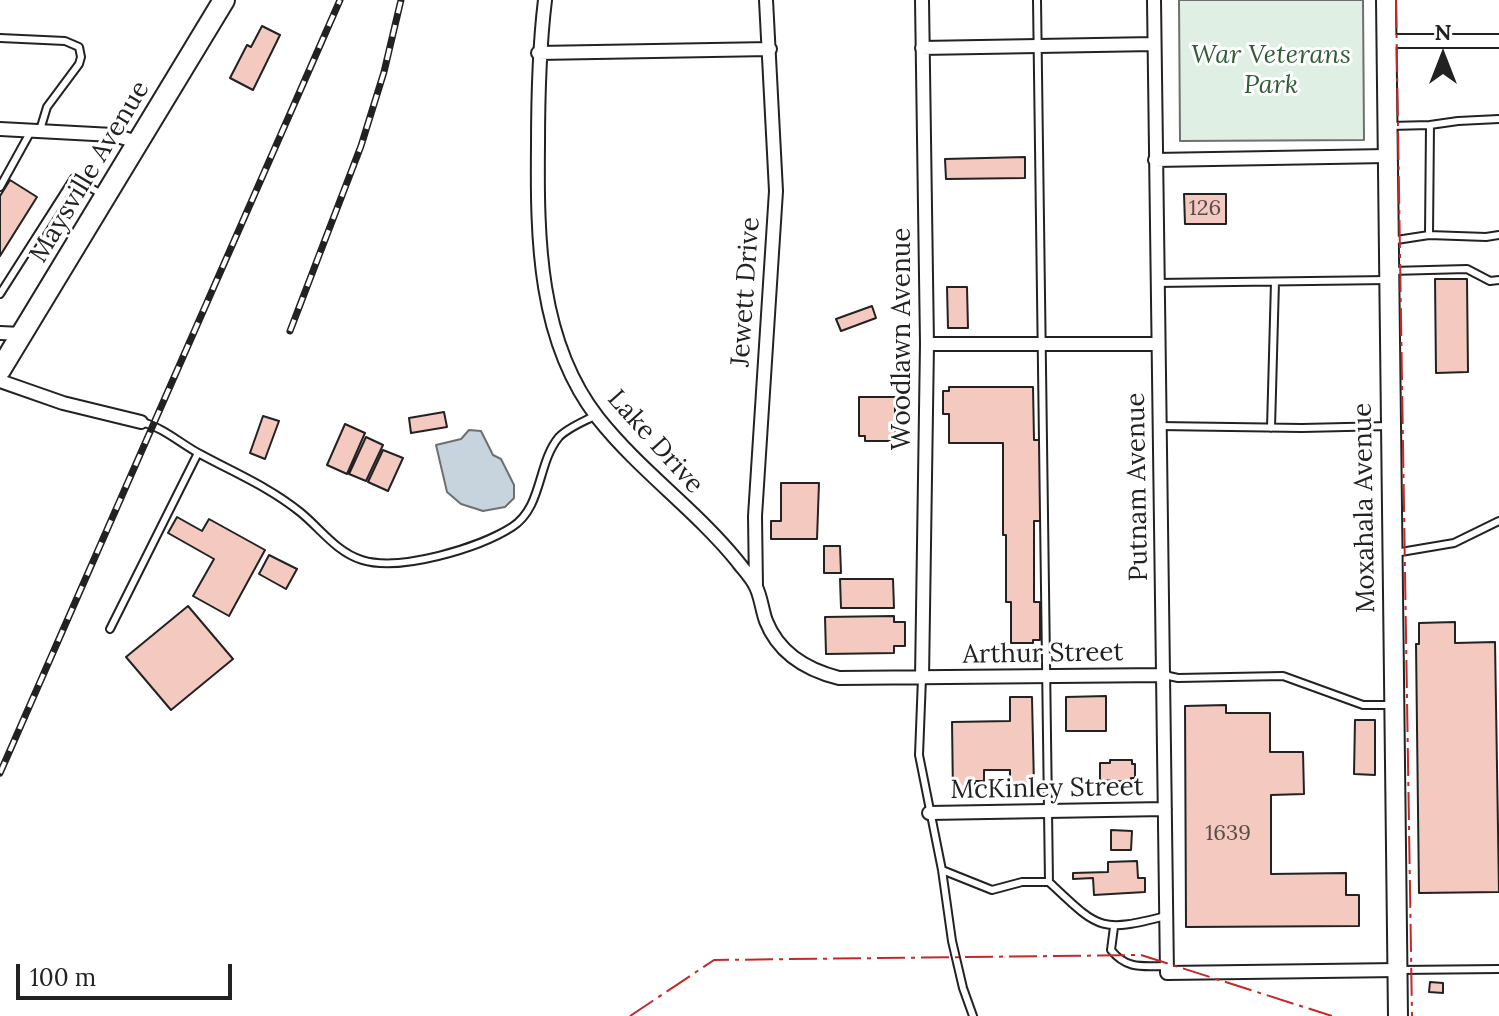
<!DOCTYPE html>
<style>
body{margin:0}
#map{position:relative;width:1499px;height:1016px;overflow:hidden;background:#fff;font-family:Lora,serif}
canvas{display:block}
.north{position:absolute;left:1403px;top:16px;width:80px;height:80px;-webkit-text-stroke:6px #fff;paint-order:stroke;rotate:0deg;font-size:22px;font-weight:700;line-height:32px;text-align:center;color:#222}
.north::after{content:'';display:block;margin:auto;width:28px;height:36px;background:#222;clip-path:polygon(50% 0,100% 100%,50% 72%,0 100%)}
.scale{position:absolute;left:16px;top:964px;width:216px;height:36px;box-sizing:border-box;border:4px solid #222;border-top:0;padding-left:10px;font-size:24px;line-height:28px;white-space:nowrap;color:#222;-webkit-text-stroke:6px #fff;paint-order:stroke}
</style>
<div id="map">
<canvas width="1499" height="1016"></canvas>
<div class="north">N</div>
<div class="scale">100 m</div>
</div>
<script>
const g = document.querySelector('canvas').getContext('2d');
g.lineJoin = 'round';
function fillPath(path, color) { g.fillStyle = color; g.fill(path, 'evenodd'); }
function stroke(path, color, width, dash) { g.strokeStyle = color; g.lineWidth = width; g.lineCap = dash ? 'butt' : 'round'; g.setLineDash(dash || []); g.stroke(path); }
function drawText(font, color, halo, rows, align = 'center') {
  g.font = font + ' Lora,serif'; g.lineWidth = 6; g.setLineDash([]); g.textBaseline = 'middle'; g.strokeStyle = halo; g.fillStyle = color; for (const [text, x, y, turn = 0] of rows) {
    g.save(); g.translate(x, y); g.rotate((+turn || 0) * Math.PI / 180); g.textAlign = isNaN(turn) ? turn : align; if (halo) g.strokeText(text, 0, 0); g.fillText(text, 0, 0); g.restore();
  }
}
const green = new Path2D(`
 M1179,0H1363L1364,140L1180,141Z`);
const water = new Path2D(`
 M469,430L481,431L493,455L501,459L514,485V498L505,507L483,511L461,504L447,492L436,445L461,439Z`);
const building = new Path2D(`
 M262,26L280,35L253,90L230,78L247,45L251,47Z
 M1025,157V178L946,179L945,159Z
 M10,180L37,197L0,256V196Z
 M1184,194H1226V224H1185Z
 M1435,279H1467L1468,372L1436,373Z
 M947,287H967L968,328H948Z
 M872,306L876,318L841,331L836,319Z
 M949,387H1033L1034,440H1041V521H1034V602H1040V640H1033V643H1011V602H1006V535H1003V443H949V414H943V391H949Z
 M859,397H895V436H893V441H865V436H859Z
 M444,412L447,427L411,433L409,418Z
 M263,416L279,421L265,459L250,453Z
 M345,424L365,433L347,474L327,465Z
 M366,437L383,445L366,481L349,474Z
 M383,450L403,458L388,491L368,482Z
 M781,483H819L817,539H771V521H781Z
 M177,517L202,531L209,519L265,550L229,616L193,596L214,559L168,533Z
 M824,546H840L841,573H824Z
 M269,555L297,569L286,589L259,574Z
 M840,579H893L894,608H841Z
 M188,606L233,659L171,710L126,657Z
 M894,616V622H905V646H894V653L826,654L825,617Z
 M1455,622V643L1495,642L1499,892L1419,893L1416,644H1419V623Z
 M1106,696V731H1066V697Z
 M1010,697H1032L1034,786H1010V770H984V781H975V795H953L952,722L1010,721Z
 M1226,705V713H1270V752H1303L1304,794L1271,795V874L1346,873V895H1359V926L1186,927L1185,706Z
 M1355,720H1375V775L1354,774Z
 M1110,760H1132V764H1135V778H1131V782L1100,780V763H1110Z
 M1111,830L1132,831L1131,850H1111Z
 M1137,861L1138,878H1145V892L1094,895L1093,878L1073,879V873L1108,872V862Z
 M1430,982L1443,983V993L1429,992Z`);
const lane = new Path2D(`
 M1037,0L1049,882
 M0,38L65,41L79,47L81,57L79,64L47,107L40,130
 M1430,125L1458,121L1499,119
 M0,187L31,131
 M1429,235L1486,237L1499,235
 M1390,241L1429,235L1430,125L1390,126
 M1391,271L1467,269L1490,281L1499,280
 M1157,283L1388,280
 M0,294L74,178L103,195
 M142,422C164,428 181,444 200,454C235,473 269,487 300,512C320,528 336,552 362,560C400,572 479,548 512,527C543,507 537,463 559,437C567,428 585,421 596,415
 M1159,426L1302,428L1390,426
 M1271,428L1275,282
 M1395,553L1454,543L1499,521
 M110,629L198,453
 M1164,675L1178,678L1283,676L1363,705H1391
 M922,678L919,755L942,870L952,941L963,988L973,1016
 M942,870L992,890L1022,882H1049C1099,929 1099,933 1166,916
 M1114,927L1111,950C1127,970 1143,966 1167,966
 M1399,970L1499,969`);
const street = new Path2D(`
 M545,0C539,49 538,96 538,145C537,238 538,341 598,418C640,471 696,510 738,562C743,569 752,578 756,587C761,597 762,610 766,621C779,654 807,670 839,678L1164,675
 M922,0L927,344L922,678
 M1154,0L1167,973L1398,970
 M1386,41H1499
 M922,48L1154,44
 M538,53L770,49
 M0,129L113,135L138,142
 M1155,160L1387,156
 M0,333L22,334
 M927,344H1158
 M0,381L63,403L141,422
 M756,587L755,516L776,191L766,0
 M929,813L1165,809`);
const secondary = new Path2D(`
 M1386,0L1398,1016`);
const primary = new Path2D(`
 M0,370L224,0`);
const rail = new Path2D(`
 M290,331L361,146L384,72L401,0
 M0,773L340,0`);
const power = new Path2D(`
 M1396,0L1412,1016
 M630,1016L714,960L1141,955L1332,1016`);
const numberNames = [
 ["126",1205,209],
 ["1639",1228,834]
];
const parkNames = [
 ["War Veterans",1271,56],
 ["Park",1271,86]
];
const streetNames = [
 ["Maysville Avenue",90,172,-59],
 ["Jewett Drive",746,292,-86],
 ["Woodlawn Avenue",903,339,-90],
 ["Lake Drive",655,442,48],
 ["Putnam Avenue",1138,487,-91],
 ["Moxahala Avenue",1365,508,-91],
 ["Arthur Street",1043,654,-1],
 ["McKinley Street",1047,789,-1]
];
fillPath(green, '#e0efe3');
stroke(green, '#6f6f6f', 2);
fillPath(water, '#c7d3dd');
stroke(water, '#6f6f6f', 2);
fillPath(building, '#f3c9c0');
stroke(building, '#222', 2);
stroke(lane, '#222', 10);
stroke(street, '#222', 16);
stroke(secondary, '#222', 22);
stroke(primary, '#222', 24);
stroke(lane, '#fff', 6);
stroke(street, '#fff', 12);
stroke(secondary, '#fff', 18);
stroke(primary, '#fff', 20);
stroke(rail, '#222', 7);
stroke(rail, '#fff', 4, [12]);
stroke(power, '#c62828', 2, [28, 6, 4, 6]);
drawText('22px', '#564c4a', null, numberNames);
drawText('italic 26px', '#2f5e38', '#fff', parkNames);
drawText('26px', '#222', '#fff', streetNames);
</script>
